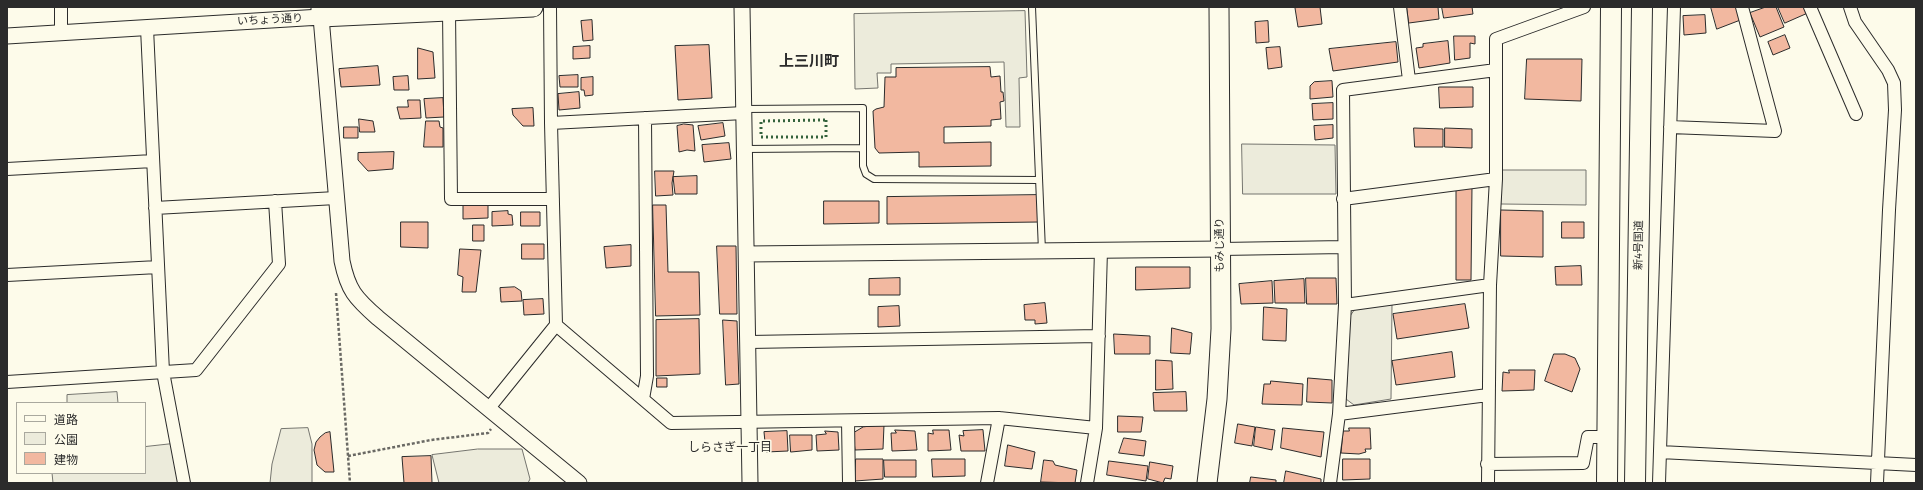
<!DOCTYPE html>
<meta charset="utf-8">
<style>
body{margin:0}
#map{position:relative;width:1923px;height:490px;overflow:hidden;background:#fdfbea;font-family:"Fira Sans","Noto Sans JP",sans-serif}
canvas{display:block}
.frame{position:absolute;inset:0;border:8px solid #2b2b2b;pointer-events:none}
.legend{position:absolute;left:16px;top:402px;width:130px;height:72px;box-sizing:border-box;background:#fdfbea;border:1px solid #a9a89e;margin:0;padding:5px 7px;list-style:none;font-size:12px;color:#2b2b2b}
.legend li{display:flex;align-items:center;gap:8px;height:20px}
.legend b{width:20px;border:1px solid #a9a89e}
</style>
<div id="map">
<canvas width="1923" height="490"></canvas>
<div class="frame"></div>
<ul class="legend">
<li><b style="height:5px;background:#fdfbea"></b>道路</li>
<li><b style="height:11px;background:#ecebdb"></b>公園</li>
<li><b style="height:11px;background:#f2b8a0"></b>建物</li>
</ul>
</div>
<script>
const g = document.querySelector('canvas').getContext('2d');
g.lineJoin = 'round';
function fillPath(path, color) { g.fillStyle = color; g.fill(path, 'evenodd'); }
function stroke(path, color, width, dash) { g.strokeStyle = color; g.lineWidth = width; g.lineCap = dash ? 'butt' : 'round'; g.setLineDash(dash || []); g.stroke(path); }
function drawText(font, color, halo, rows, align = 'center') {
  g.font = font + ' "Fira Sans","Noto Sans JP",sans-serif'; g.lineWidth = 3; g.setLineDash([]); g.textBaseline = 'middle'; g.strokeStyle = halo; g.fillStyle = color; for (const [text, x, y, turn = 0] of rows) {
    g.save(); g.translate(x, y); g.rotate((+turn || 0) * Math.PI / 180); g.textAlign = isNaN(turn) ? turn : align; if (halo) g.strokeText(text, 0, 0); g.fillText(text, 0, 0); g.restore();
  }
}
const green = new Path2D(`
 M1025,11L1027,77L1019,78L1020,127H1006L1004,62L891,64V73H877L878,88L855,89L854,14Z
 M1242,144L1335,145L1336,194H1243Z
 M1502,170H1586V205L1501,204Z
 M1392,305L1391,399L1354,405L1346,399L1350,316L1355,309Z
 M117,392L118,403H67V395Z
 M308,428L312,444V483H270L272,464L281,429Z
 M172,444L178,483H53L52,473H145V447Z
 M478,449H522L530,479L528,483H439L432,455Z`);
const building = new Path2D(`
 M1320,7L1322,24L1298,27L1295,8Z
 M1407,7H1438L1439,19L1409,23Z
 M1442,7H1472L1473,14L1444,18Z
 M1711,7H1740L1743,19L1717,29Z
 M1766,7H1776L1784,27L1760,37L1750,13Z
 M1778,7H1807L1810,12L1785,23Z
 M1705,15L1706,33L1684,35L1683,16Z
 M592,20L593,40L583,41L581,21Z
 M1268,21L1269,42L1256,43L1255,22Z
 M1785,35L1790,48L1773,55L1768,42Z
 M1454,36H1475V44L1470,43V58L1455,60Z
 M1448,41L1450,63L1419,68L1416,48L1423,47V44Z
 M1396,42L1398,62L1333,71L1329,49Z
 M709,45L712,98L678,100L675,46Z
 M590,46V58L573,59V47Z
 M1280,47L1282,67L1268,69L1266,48Z
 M418,48L433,52L435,78L418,79Z
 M1527,59H1582L1581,101L1525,99Z
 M378,66L380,85L341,87L339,69Z
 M990,67L991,77L1000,76L1001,92H1003L1004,101L1000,102L1001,119L991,120V126L944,127V143L991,142V166L919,167V152L879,153L875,148L873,111L876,109L884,107L885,77H896V68Z
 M578,75V87H560L559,76Z
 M408,76L409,90H394L393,77Z
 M593,77V95L585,96L584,90H581V78Z
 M1332,81L1333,97L1310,99V86L1314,82Z
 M1439,87H1473V107L1440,108Z
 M579,92L580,108L559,110L558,94Z
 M443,98L444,117L426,118L424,99Z
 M408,100H420L421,118L400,119L397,107H408Z
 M1333,103V119L1313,120L1312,104Z
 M533,108L534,126H523L513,115L512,109Z
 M359,119L373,121L375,132H360Z
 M426,121H439L440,127L443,128V147H424Z
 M723,123L725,136L701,140L698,126Z
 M684,124L693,125L695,151L687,150L679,152L677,126Z
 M1333,125V138L1315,140L1314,126Z
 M344,127H358V138H344Z
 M1414,128L1443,129V147H1415Z
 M1445,128L1472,129V148L1445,147Z
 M729,143L731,159L704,162L702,145Z
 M394,152L393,169L368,171L358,160V153Z
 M655,171H674L672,183L673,195L656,196Z
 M697,176V194H675L673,177Z
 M1472,187L1471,280H1456V190Z
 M1038,195L1039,222L887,224V197Z
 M824,201H879V223L824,224Z
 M488,204V218L463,219V205Z
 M653,205H666L668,272H699L700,315L656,316Z
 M1501,210L1543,211V257L1501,256Z
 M508,211V214L512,215L513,225L492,226V212Z
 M521,212H540V226H521Z
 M401,222H428V248L401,247Z
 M1562,222H1584V238H1562Z
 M473,225H484V241H473Z
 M522,244H544V259H522Z
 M631,245V266L606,268L604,247Z
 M717,246H736L737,314H720Z
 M460,249L481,250L476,292H462L463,277L458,275Z
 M1581,266L1582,285H1556L1555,267Z
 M1136,267H1190V288L1136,290Z
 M900,278V295H869V279Z
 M1306,278H1336L1337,304H1307Z
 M1304,279L1305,303H1275L1274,281Z
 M1272,281L1273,303L1241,304L1239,284Z
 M515,287L521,291L522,301L501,302L500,288Z
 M543,299L544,314L524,315L523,300Z
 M1045,303L1047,323L1035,324V320H1025L1024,305Z
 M1465,304L1469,328L1397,339L1393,314Z
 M899,306L900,326L878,327V307Z
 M1264,307L1287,309L1286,341L1263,340Z
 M699,319L700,374L656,376V320Z
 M723,320L737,321L739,384L726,385Z
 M1172,328L1192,333L1190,354L1171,353Z
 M1114,334L1150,336V354H1115Z
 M1452,352L1455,377L1396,385L1392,361Z
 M1554,354H1565L1575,358L1580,369L1572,392L1545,381Z
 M1156,360L1172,361L1173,389L1156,390Z
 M1509,370H1535L1534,390L1502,391L1503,372L1509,373Z
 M657,378H667V387H657Z
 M1308,378L1332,380V403L1307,402Z
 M1271,381L1303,384L1302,405L1262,404L1264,384H1270Z
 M1186,392L1187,411H1154L1153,393Z
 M1118,416L1143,417L1141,432H1118Z
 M1238,424L1255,427L1252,446L1235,443Z
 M884,425L883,449L855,450L853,433L863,427Z
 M1256,427L1275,430L1272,450L1254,446Z
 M1283,428L1324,432L1321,457L1281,448Z
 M1349,428H1370L1371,449H1365L1366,452L1359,454L1341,453L1343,431H1349Z
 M895,430L915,431L917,450L892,451L891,433H896Z
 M933,430H949L951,450L928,451V433L933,434Z
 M983,430L985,451H961L959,435L964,436L963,431Z
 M787,431L788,451L766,452L764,432Z
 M825,431L838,432L839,450L817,451L816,435L826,434Z
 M330,432L334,472H325L317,465L314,450L316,442L320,437L325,433Z
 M790,435H812V450L791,452Z
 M1124,438L1146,441L1144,456L1119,453Z
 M1008,445L1035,452L1032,469L1005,466Z
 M431,456L432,483H404L402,457Z
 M856,459H883V479L855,481Z
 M932,459H965V476L933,477Z
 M1343,459H1370V479L1343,480Z
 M884,460H916V477H885Z
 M1044,460L1053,461L1055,465L1077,470L1075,483L1041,482Z
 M1109,461L1148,466L1146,481L1107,475Z
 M1150,462L1173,466L1171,479L1165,478L1163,483L1148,479Z
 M1286,471L1321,479V483H1284Z
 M1251,477L1276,480V483H1250Z`);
const path = new Path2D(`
 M336,293L350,483
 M348,456L431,440L488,433L491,429`);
const service = new Path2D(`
 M1032,7L1042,251
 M745,109L863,108V166L866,174L874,179L1039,180
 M745,149L863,148`);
const minor = new Path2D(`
 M61,7V33
 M1400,7L1409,80
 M1810,7L1856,114
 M1850,7L1855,22L1888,70L1894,83L1895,110L1889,210L1877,483
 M449,11L451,199H553
 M147,28L163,372L184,483
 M551,123L744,113
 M1670,127L1775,131L1742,7
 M7,169L153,161
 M1343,199L1496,179
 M155,208L336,198
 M1221,249L1344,247
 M7,275L158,267
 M1345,305L1490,285
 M556,325L671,423L999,418L1096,428
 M749,342L1099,336
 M7,382L196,370L279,264L275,201
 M643,399L647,376L645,118
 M489,408L556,325L551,123L550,7
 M1339,414L1488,395
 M848,421L849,483
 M1660,452L1916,465
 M1487,464L1583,463L1588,437H1608
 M987,483L999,418
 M1087,483L1096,428L1101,250
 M1330,483L1339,414L1345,305L1343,90L1496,70
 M1488,483L1490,285L1496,179V39L1584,7
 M1659,483L1674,7`);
const tertiary = new Path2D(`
 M742,7L750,483
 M7,36L321,17L342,261C348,290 355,298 378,318L579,483
 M747,254L1221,249`);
const primary = new Path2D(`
 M321,7V17L533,7
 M1207,483L1217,399L1221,329L1219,7`);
const trunk = new Path2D(`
 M1607,483L1611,7
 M1635,483L1642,7`);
const hedge = new Path2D(`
 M826,120V137H761V121Z`);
const streetNames = [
 ["いちょう通り",270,20,-3],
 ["もみじ通り",1220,245,-90],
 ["新4号国道",1639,245,-89]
];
const neighbourhoodNames = [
 ["しらさぎ一丁目",730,448]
];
const districtNames = [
 ["上三川町",809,62]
];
fillPath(green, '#ecebdb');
stroke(green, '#74746e', 1);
fillPath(building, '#f2b8a0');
stroke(building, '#2b2b2b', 1);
stroke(service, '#2b2b2b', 8);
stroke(minor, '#2b2b2b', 14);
stroke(tertiary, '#2b2b2b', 17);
stroke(primary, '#2b2b2b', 21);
stroke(trunk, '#2b2b2b', 22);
stroke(path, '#6a6964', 2.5, [3, 2]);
stroke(service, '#fdfbea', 6);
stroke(minor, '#fdfbea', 12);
stroke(tertiary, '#fdfbea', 15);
stroke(primary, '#fdfbea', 19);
stroke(trunk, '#fdfbea', 20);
stroke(hedge, '#34623c', 3, [2, 3]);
drawText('11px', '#2b2b2b', '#fdfbea', streetNames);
drawText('12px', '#2b2b2b', '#fdfbea', neighbourhoodNames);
drawText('bold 15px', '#2b2b2b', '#fdfbea', districtNames);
</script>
